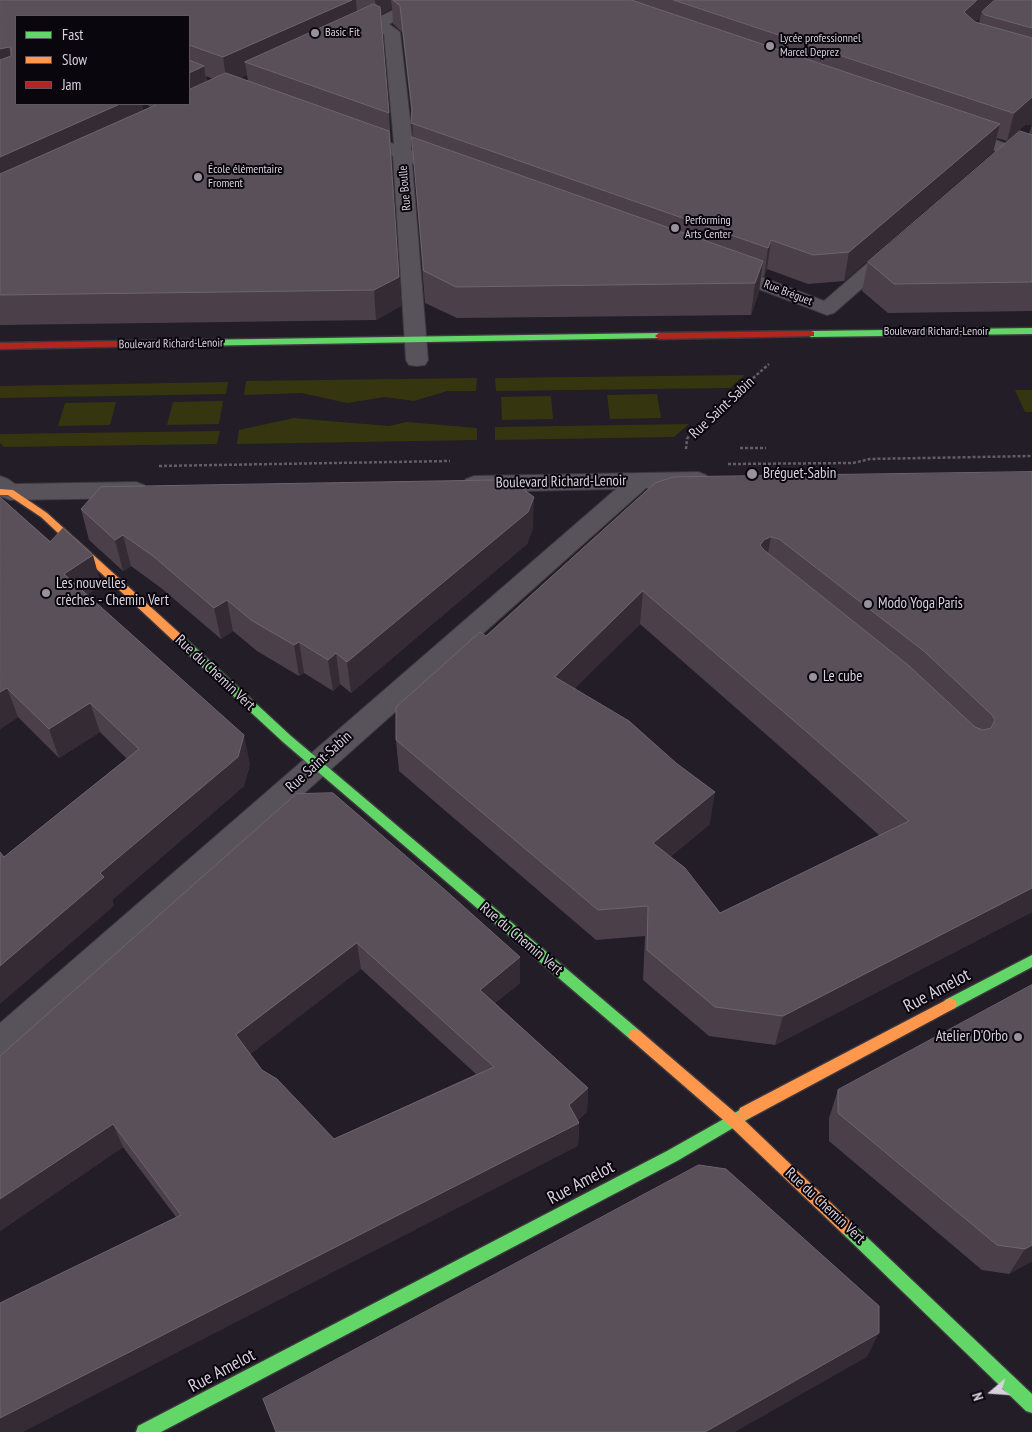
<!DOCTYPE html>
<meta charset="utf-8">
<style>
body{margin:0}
#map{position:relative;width:1032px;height:1432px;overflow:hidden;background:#221d26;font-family:"PT Sans Narrow",sans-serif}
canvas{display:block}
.legend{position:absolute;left:15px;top:15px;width:175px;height:90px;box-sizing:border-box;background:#0a060d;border:1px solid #5c5760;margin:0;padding:6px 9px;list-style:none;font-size:15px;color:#d8d1dd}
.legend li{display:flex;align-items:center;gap:10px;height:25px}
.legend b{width:25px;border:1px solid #5c5760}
.north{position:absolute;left:967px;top:1367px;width:50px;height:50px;-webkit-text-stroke:4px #0a060d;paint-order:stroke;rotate:252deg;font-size:14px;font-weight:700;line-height:20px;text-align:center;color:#d8d1dd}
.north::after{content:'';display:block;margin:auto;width:18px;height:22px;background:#d8d1dd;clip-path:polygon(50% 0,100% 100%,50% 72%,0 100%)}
</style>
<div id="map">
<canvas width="1032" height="1432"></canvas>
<ul class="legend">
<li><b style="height:6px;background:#63d668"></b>Fast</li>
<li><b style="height:6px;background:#ff974d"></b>Slow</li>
<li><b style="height:6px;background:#b3261e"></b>Jam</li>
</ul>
<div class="north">N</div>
</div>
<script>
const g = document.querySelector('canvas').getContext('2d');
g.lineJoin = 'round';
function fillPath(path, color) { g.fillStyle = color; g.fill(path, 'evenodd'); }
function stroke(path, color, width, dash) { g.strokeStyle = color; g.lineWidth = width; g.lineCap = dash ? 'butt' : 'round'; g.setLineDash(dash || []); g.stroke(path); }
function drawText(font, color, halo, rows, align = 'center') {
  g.font = font + ' "PT Sans Narrow",sans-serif'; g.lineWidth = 4; g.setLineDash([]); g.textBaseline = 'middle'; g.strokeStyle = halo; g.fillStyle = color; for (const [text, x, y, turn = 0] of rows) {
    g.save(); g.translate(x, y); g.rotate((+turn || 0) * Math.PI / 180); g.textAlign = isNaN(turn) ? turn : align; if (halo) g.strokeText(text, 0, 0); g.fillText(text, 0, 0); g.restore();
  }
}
const green = new Path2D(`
 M745,375L730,388L496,391L495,378Z
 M477,378L476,391H447L414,401L385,397L347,403L302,393L244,395L246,381Z
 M228,382L226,394L0,398V386Z
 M1015,390H1032V412H1025Z
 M657,394L661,418L610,419L607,395Z
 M551,396L553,419L502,420L501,397Z
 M223,401L219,424L167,425L173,402Z
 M116,402L110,425L58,426L65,403Z
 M294,418L389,426L407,422L477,428V440L237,444L239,430Z
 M689,424L674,437L495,440V427Z
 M220,431L217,444L4,447L0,443V434Z`);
const path = new Path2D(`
 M740,448H766
 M686,449L687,439L690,434L769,364
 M728,464L853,463L870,459L1032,456
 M159,466L450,461`);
const street = new Path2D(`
 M312,0H334L377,18L414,0H435L433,3L389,24L400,32L412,137L411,150L455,166L457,170L455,174L448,176L441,174L412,163L428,360L425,365L417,366L409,365L406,360L393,156L351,141L348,137L351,133L357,132L363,133L394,144L384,34L377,30L355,40H343L341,37L343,34L364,24L314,3Z
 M960,127L1032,153V164L954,136L951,132L954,128Z
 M893,245L900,247L903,251L900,255L834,313L827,315L719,274L716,270L719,266L726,264L733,266L824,301L886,247Z
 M698,472L706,475L710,480L706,485L698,488H646L12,1054L0,1059V1023L616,489L474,492L466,489L462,484L466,479L474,476Z
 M0,476L8,479L15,484L136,482L144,485L148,490L144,495L136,498L10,500L0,496Z`);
const fast = new Path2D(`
 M1032,328V334L811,337L807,334L811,331Z
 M659,333L662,334V338L191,346L187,343L191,340Z
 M182,638L186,639L291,736L640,1031L642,1035L640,1039L635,1041L630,1039L283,742L178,645L177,642L178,639Z
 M1032,955V967L955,1008L950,1010L945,1008L943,1004L945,1000Z
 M745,1107L750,1108L752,1113L750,1118L677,1161L161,1432H136L138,1426L667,1151Z
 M847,1221L852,1223L1032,1394V1413L1026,1411L842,1233L840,1228L842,1223Z`);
const slow = new Path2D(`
 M0,489L13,490L47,513L186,639L187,642L186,645H178L41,517L8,495H0Z
 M950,998L955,1000L957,1004L955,1008L750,1118L745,1119L742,1118L852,1223L854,1228L852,1233L847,1235L842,1233L729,1125L630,1039L628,1035L630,1031L635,1029L640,1031L739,1116L738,1113L740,1108Z`);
const jam = new Path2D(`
 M811,331L814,332V336L659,339L655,336L659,333Z
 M191,340L195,343L194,345L0,349V343Z`);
const wall = new Path2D(`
 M0,0H1032V311L888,313L862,291L868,262L1029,134L1032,124L1025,125L1007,141L997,138L993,152L844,281L808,284L767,269L764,277L761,276L759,292L751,315L457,318L425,303L414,167L412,119L402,32L393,24L392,8L381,14L389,113L401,306L376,320L0,325ZM189,16V104H147L150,107L143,110L142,104H16ZM980,18L979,23L975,22ZM247,75L248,81L240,78ZM206,76L213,79L207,82Z
 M1032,472V912L775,1045L709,1036L643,980L645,936L596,940L399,771L396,740L486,636L655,483ZM640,624L793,758L880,836L720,913L670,857L710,824L575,688Z
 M0,497L101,585L87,595L250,764L244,786L112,900L114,906L4,857L127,759L100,732L59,758L18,717L0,729Z
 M81,509L533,528L527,544L351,693L340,684L333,691L304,673L299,676L257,651L233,631L221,639L161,588L131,566L123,571L89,540Z
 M296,794L520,983L495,1003L588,1088L587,1112L578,1120L579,1123L578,1146L176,1217L123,1147L0,1231ZM361,969L476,1074L334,1139L262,1070L250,1054Z
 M1032,985V1261L1009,1274L982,1270L829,1141V1118L838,1090Z`);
const shadedWall = new Path2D(`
 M352,0H356L358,24L245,62L247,75L227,84L223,57Z
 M375,0H391L392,8L376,16Z
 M977,0H1000L982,12L980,18L958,38L964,12Z
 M9,47L15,73L0,78V49Z
 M204,66L208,93L189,102V73Z
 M1032,97V124L1025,125L1007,141L1014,113Z
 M120,104H142L145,122L0,189V157Z
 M1000,124L993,152L844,281L849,252Z
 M391,158L401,306L376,320L374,290Z
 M771,240L767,269L764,277L768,248Z
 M763,261L759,292L751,315L755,283Z
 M534,497L533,528L527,544L351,693L347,662Z
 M123,535L131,566L123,571L115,540Z
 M771,537L765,569L760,545L764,540Z
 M93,555L101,585L73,604L64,574Z
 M643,591L640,624L554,709L555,677Z
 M227,600L233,631L221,639L214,608Z
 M299,642L304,673L299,676L294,645Z
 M336,653L340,684L333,691L328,660Z
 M7,688L18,717L0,729V692Z
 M90,703L100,732L59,758L49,729Z
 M244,735L250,764L244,786L112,900L114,906L0,1004V966L100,873Z
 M715,792L710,824L649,874L653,843Z
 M1032,888V912L775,1045L783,1016Z
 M357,943L361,969L243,1060L236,1035Z
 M520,957V983L480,1015V990Z
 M588,1088L587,1112L569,1128L579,1123L578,1146L23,1432H0V1418L569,1105Z
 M113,1124L123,1147L0,1231V1199Z
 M1032,1245V1261L1009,1274L1025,1249Z
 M879,1333L867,1357L735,1432H705Z`);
const building = new Path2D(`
 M0,0H352L223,57L189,45V16H16V104H120L0,157V60L11,56V48L9,47L0,49Z
 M393,0H631L1000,124L849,252L813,255L771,240L768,248L411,123L412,109L400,6Z
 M674,0H977L964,12L975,22L1032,38V97L1014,113Z
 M995,0H1032V28L985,15L982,12Z
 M374,4L380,7L389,113L245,62Z
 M189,60L204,66L189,73Z
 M226,73L389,131L399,277L374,290L0,295V174L158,104H189V90Z
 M1020,131L1032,135V282L894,284L868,262Z
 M412,137L763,261L755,283L456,287L424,271Z
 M1032,472V888L783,1016L715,1007L647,950L648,906L598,910L396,740V707L480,632L486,636L655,483L673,477ZM771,537L779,539L925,652L992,715L995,720L991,728L983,730L975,727L908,665L764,550L760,545L764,540ZM643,591L800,726L909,821L720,913L685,868L653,843L715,792L676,763L629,721L555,677Z
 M500,480L516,484L534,497L528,512L347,662L336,653L328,660L299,642L294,645L251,620L227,600L214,608L153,556L123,535L115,540L81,509L101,487Z
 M0,497L50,542L63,528L93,555L64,574L244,735L238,757L100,873L104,877L0,966V852L4,857L139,749L90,703L49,729L7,688L0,692Z
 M333,793L444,889L520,957L480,990L588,1088L569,1105L579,1123L0,1418V1303L181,1215L113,1124L0,1199V1056L296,794ZM357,943L494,1067L334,1139L277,1079L262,1070L236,1035Z
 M1032,985V1245L1025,1249L997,1245L838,1113V1090Z
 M699,1165L726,1169L879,1306V1333L705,1432H276L263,1399Z`);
const markers = [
 [315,33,5,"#98929d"],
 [770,46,5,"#98929d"],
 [198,177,5,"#98929d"],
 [675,228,5,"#98929d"],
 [752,474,6,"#98929d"],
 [46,593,5,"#98929d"],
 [868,604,5,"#98929d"],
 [813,677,5,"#98929d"],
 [1018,1037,5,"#98929d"]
];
const farPoinames = [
 ["Basic Fit",325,33],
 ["Lycée professionnel",780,39],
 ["Marcel Deprez",780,53],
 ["École élémentaire",208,170],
 ["Froment",208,184],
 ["Performing",685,221],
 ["Arts Center",685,235]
];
const farStreetnames = [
 ["Rue Boulle",405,188,-95],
 ["Rue Bréguet",788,293,21],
 ["Boulevard Richard-Lenoir",936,332],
 ["Boulevard Richard-Lenoir",171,344,-1]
];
const streetNames = [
 ["Rue Saint-Sabin",722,408,-43],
 ["Boulevard Richard-Lenoir",561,482,-1],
 ["Rue du Chemin Vert",215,673,43],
 ["Rue Saint-Sabin",319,762,-42],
 ["Rue du Chemin Vert",521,939,40],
 ["Rue du Chemin Vert",825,1206,43]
];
const poiNames = [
 ["Bréguet-Sabin",763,474],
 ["Les nouvelles",56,584],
 ["crèches - Chemin Vert",56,601],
 ["Modo Yoga Paris",878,604],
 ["Le cube",823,677],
 ["Atelier D'Orbo",1008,1037,"right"]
];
const nearStreetnames = [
 ["Rue Amelot",937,991,-28],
 ["Rue Amelot",581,1183,-28],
 ["Rue Amelot",222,1371,-28]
];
fillPath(green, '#35360f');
stroke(street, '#3d383f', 2);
stroke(fast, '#3d383f', 3);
stroke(slow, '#3d383f', 3);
stroke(jam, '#3d383f', 3);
stroke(path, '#625e64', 2.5, [3, 2]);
fillPath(street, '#58535b');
fillPath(fast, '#63d668');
fillPath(slow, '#ff974d');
fillPath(jam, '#b3261e');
fillPath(wall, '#4b4049');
fillPath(shadedWall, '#342b34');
fillPath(building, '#5a5059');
stroke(building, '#6e646e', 1);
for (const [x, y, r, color] of markers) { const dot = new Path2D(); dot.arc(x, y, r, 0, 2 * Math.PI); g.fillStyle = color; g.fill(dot); stroke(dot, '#0a060d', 2); }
drawText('12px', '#d8d1dd', '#0a060d', farPoinames, 'left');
drawText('12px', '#d8d1dd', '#0a060d', farStreetnames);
drawText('15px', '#d8d1dd', '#0a060d', streetNames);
drawText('15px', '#d8d1dd', '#0a060d', poiNames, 'left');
drawText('18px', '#d8d1dd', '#0a060d', nearStreetnames);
</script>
